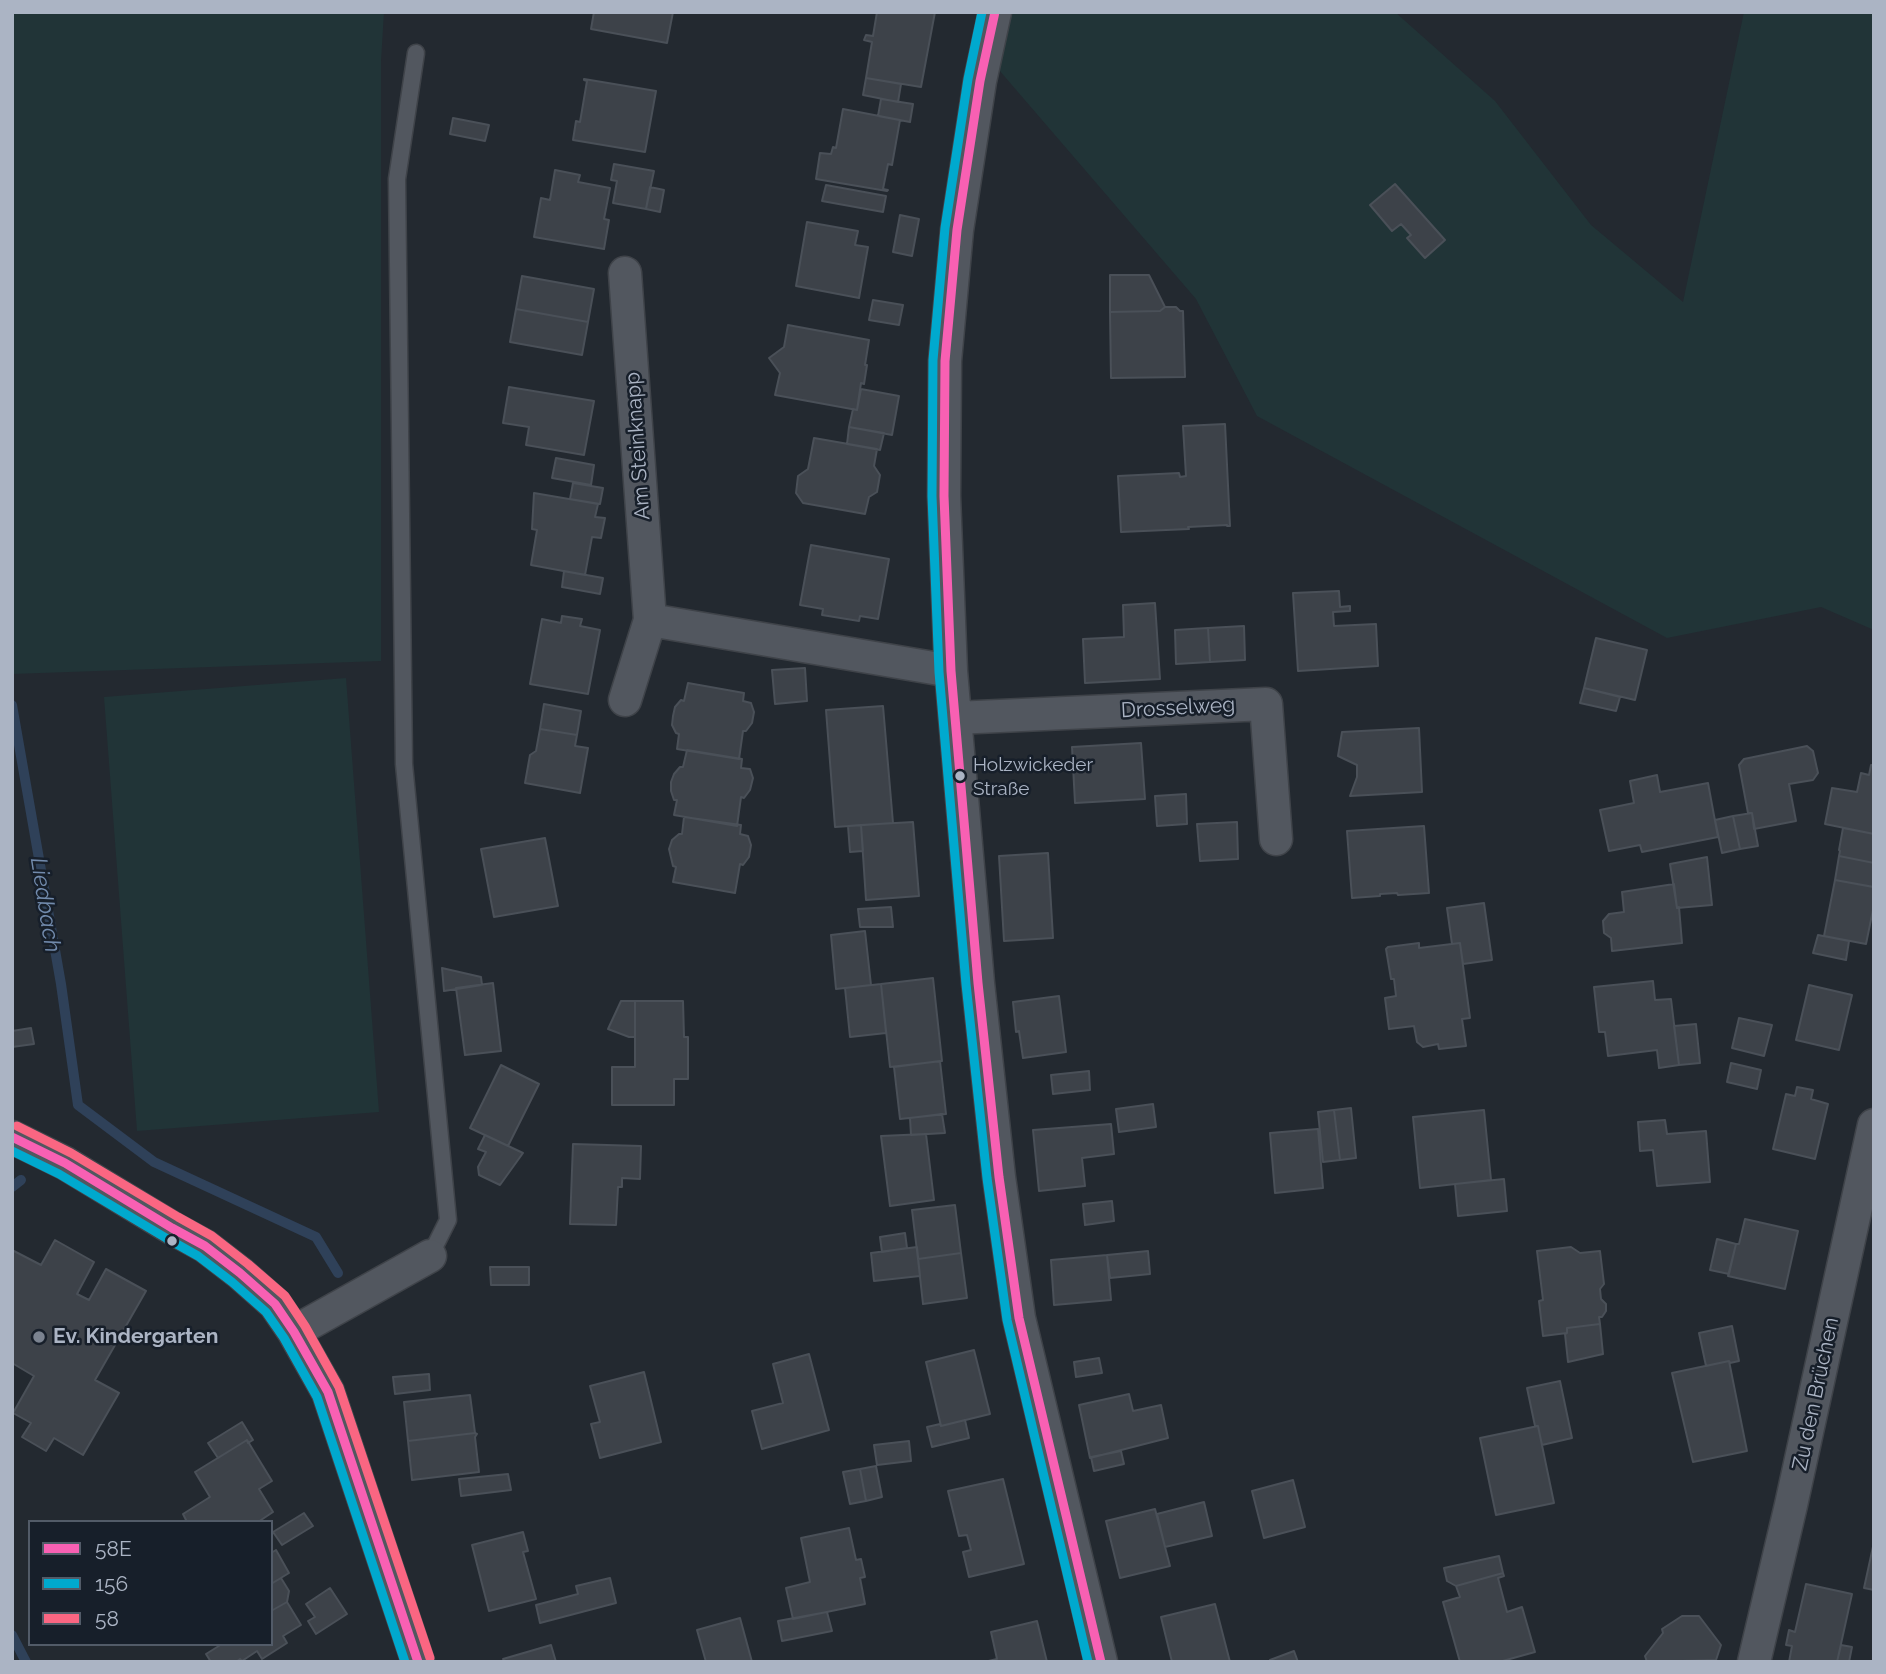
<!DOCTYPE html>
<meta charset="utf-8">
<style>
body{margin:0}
#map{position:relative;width:1886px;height:1674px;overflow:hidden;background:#232930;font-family:Raleway,sans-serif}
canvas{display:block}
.frame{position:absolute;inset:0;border:14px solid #abb4c4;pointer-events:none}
.legend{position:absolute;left:28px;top:1520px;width:245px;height:126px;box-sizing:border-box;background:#171f2a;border:2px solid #525b68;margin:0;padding:9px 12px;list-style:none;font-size:21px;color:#abb4c4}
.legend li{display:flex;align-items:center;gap:14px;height:35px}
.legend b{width:35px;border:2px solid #525b68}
</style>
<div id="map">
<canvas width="1886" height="1674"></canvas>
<div class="frame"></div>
<ul class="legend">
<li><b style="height:9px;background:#f860b3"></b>58E</li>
<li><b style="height:9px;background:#00a9ce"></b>156</li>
<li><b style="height:9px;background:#fa6682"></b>58</li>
</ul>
</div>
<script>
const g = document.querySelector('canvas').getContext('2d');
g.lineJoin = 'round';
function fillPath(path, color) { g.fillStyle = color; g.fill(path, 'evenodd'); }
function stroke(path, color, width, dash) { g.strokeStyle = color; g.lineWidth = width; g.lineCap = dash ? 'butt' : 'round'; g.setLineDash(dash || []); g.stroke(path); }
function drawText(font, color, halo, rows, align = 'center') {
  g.font = font + ' Raleway,sans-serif'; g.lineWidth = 5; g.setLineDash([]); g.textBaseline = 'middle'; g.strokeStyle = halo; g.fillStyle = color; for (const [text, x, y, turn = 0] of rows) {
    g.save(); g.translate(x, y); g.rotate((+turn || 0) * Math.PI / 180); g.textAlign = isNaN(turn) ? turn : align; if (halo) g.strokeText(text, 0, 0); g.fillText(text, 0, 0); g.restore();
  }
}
const green = new Path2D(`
 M12,12H384L381,61V661L12,674Z
 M1011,12H1395L1495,101L1591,225L1683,302L1744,12H1874V630L1821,607L1667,638L1257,416L1196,299L999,70Z
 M346,678L379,1112L137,1131L104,697Z`);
const stream = new Path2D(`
 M12,705L61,984L78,1105L154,1162L316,1237L338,1273
 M12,1187L21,1180
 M12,1635L26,1662`);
const building = new Path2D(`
 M594,12H676H673L667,43L591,29Z
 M877,12H935L921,87L866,78L872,42L864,40L866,35L873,36Z
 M866,78L901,84L898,102L863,95Z
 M584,79L656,91L645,152L573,140L576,121L580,122L587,81L584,80Z
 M881,99L913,104L910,122L878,116Z
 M843,109L900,120L892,165L888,164L883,189L888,190L887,191L816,179L820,153L831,154L833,147L836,148Z
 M453,118L489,125L485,141L450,134Z
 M614,164L654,171L646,209L613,203L617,181L611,180Z
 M555,170L580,175L578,182L610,188L604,219L609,220L604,249L534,237L541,198L550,200Z
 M1395,184L1445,240L1425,258L1407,238L1411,235L1401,224L1392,231L1370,205Z
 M826,185L886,196L883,212L822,201Z
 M650,187L664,190L660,212L646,209Z
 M900,215L919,219L912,256L893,252Z
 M807,222L858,231L855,245L868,247L859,298L796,286Z
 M1110,275H1149L1165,307L1160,311L1110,312Z
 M522,276L594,289L588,322L516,309Z
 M873,300L903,305L899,325L869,320Z
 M1165,307H1176L1180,311H1183L1185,377L1111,378L1110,312L1160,311Z
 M516,309L588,322L582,355L510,342Z
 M788,325L869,340L865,365H867L864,384L861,383L857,410L775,395L780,373L769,358L784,347Z
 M509,387L594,401L584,455L526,445L529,427L503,423Z
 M861,389L899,396L892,435L849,427L853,409L857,410Z
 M1225,424L1230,526H1227V525L1188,527L1189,529L1121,532L1118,476L1179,473L1180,477L1186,476L1183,426Z
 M849,427L884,433L880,450L847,444Z
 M814,438L877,449L874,466L880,475L877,492L869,497L865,514L803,503L796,493L798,476L808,469Z
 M556,458L594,465L591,485L552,478Z
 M573,483L603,488L600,504L570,499Z
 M534,493L598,504L595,517L605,518L601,538L592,537L585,575L531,565L537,530L532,529Z
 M811,545L889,559L878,619L860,616L859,621L822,615L823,609L800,605Z
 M564,571L603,578L600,594L562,587Z
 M1339,591L1340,607L1350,606V611L1333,612L1334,626L1376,624L1378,666L1298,671L1293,593Z
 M1155,603L1160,679L1085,683L1083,639L1124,637L1123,605Z
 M562,616L582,619L580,626L600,630L588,694L530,684L542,619L561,623Z
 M1244,626L1245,660L1210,662L1208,628Z
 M1208,628L1210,662L1176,664L1175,630Z
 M1596,638L1647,650L1635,700L1584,688Z
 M805,668L807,701L775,704L772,670Z
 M688,683L744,693L743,701L751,703L754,712L752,723L746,731H743L739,759L677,749L679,734L676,733L672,725L673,716L675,707L681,700L684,701Z
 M1584,688L1620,697L1616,711L1580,703Z
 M544,704L581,711L577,735L540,729Z
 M883,706L893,823L835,827L826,710Z
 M1419,728L1422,792L1350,796L1357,777V765L1338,756L1342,732Z
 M540,729L577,735L575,746L588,748L580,793L525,783L530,755L536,751Z
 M1141,743L1145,799L1075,803L1072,747Z
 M1807,746L1813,751L1818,773L1813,780L1789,784L1796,821L1754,829L1752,813H1748L1739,765L1744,759Z
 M687,750L742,759L741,768L750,769L753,778L750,790L744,798L741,797L737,826L674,815L677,800H674L671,791V782L674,774L680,767H683Z
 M1871,765H1874V834L1825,824L1832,788L1857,792L1861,773L1869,775Z
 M1657,775L1660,792L1708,783L1718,837L1642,852L1640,845L1609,851L1600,810L1634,803L1630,781Z
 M1186,794L1187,824L1157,826L1155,796Z
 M1752,813L1758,846L1740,849L1733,816Z
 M1733,816L1740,849L1722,853L1715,820Z
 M684,817L741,825L740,834L748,836L751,845L749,857L743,865L740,864L735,893L673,882L676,867L673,866L669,849L672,840L679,834H682Z
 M913,822L919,896L866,900L861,825Z
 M1237,822L1238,859L1200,861L1197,824Z
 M861,825L863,851L850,852L848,826Z
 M1424,826L1429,893L1398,895L1397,893L1380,894V896L1352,898L1347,831Z
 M1843,828L1874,834V863L1839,856L1840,851L1839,850Z
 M545,838L558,906L494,917L481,849Z
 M1048,853L1053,938L1004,941L999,856Z
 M1839,856L1874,863L1873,887L1835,880Z
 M1707,857L1712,905L1677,908L1670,864Z
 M1835,880L1874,887V905L1866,944L1824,936Z
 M1674,884L1677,908L1679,907L1682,943L1612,951L1611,938L1604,933L1603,921L1609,914L1624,912L1622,892Z
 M1484,903L1492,960L1463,964L1460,943L1452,944L1447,908Z
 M891,907L893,927H860L858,909Z
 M865,931L871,985L836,989L831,935Z
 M1818,935L1849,941L1846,960L1813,953Z
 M1419,943V948L1460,943L1470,1018L1462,1019L1466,1046L1439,1049L1438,1044L1423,1047L1417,1042L1414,1026L1389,1029L1385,998L1396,996L1394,979H1391L1386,949L1388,947Z
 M442,968L481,977L482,985L444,991Z
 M933,978L942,1061L890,1067L881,984Z
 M1653,981L1655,1000L1671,999L1679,1065L1659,1068L1657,1050L1608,1056L1605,1032H1599L1594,987Z
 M493,983L501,1051L465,1055L456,988Z
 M881,984L886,1033L850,1037L845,988Z
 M1809,985L1852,995L1839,1050L1796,1040Z
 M1059,996L1066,1052L1023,1058L1019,1031L1016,1032L1013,1002Z
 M621,1001H635V1037H629L608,1029Z
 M635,1001H683L684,1037H688V1079H674V1105H612V1067H635Z
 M1739,1018L1772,1025L1764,1056L1732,1048Z
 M1696,1024L1700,1063L1679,1065L1674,1026Z
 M31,1028L34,1044L12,1047V1031Z
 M940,1061L946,1114L900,1119L894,1067Z
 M1731,1063L1761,1070L1757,1089L1727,1082Z
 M501,1065L539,1084L508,1146L470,1128Z
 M1089,1071L1090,1090L1053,1094L1051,1075Z
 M1797,1087L1813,1090L1811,1099L1828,1104L1815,1159L1773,1149L1786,1094L1795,1096Z
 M1153,1104L1156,1127L1119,1132L1116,1109Z
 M1351,1108L1356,1158L1340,1160L1334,1110Z
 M1334,1110L1340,1160L1323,1162L1318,1112Z
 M1484,1110L1491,1180L1420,1188L1413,1117Z
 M942,1114L945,1133L911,1135L910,1118Z
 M1665,1120L1667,1134L1706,1131L1710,1182L1657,1186L1653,1150L1640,1151L1638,1122Z
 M1111,1124L1114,1154L1082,1158L1085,1186L1039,1191L1033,1130Z
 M1318,1129L1323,1188L1275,1193L1270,1133Z
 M926,1134L934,1200L890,1206L881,1136Z
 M485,1135L523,1153L500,1185L479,1175L478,1167L486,1152L478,1149Z
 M573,1144L641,1146L640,1179L622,1178V1187H618L616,1225L570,1224Z
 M1504,1179L1507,1211L1458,1216L1455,1184Z
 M1112,1201L1114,1221L1085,1225L1083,1204Z
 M955,1205L961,1253L918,1259L912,1210Z
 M1745,1219L1798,1231L1785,1289L1728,1276L1736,1244H1739Z
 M905,1233L907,1248L882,1252L880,1237Z
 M1717,1239L1736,1244L1729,1274L1710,1270Z
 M55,1240L94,1262L77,1294L89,1300L106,1269L146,1291L95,1380L119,1393L83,1455L54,1438L46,1451L22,1437L31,1423L13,1413L34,1376L12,1363V1250L41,1265Z
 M917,1247L920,1276L874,1281L871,1253Z
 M1571,1247L1580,1253L1600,1251L1604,1284L1600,1289L1601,1299L1606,1304V1311L1602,1317H1599L1600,1324L1567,1328V1333L1543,1336L1539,1301L1543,1300L1537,1251Z
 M1148,1251L1150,1274L1110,1278L1107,1255Z
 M961,1253L967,1298L923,1304L918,1259Z
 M1107,1255L1111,1300L1054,1305L1051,1260Z
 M490,1267H529V1285H491Z
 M1600,1324L1603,1354L1568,1362L1565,1334L1567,1333V1328Z
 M1732,1326L1739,1361L1730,1363L1729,1361L1706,1366L1699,1333Z
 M974,1350L990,1414L941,1426L926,1362Z
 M809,1354L829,1430L762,1449L752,1411L783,1403L773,1364Z
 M1099,1358L1102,1373L1076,1377L1074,1362Z
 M1729,1361L1747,1451L1693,1462L1672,1373Z
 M644,1372L661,1442L600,1458L591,1424L600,1422L590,1386Z
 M429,1374L430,1390L395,1394L393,1377Z
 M1560,1381L1572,1438L1542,1445L1538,1426H1535L1527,1388Z
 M1129,1394L1133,1411L1161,1405L1168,1438L1090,1458L1079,1405Z
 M470,1395L475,1433L408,1441L404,1402Z
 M965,1420L969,1438L932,1447L927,1427L940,1424L941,1426Z
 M242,1422L253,1440L248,1443L247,1440L218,1458L208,1443Z
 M1538,1426L1554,1503L1496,1515L1480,1438Z
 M475,1433L477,1434L475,1437L479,1472L412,1480L408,1441Z
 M247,1440L272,1481L259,1489L273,1512L258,1522H187L183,1514L210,1497L195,1472Z
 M909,1441L911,1461L877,1465L874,1445Z
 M1121,1451L1124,1464L1094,1471L1091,1457Z
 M876,1466L882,1497L866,1501L860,1469Z
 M860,1469L866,1501L850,1504L843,1472Z
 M508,1474L511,1490L461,1496L459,1479Z
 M1003,1479L1024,1564L969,1577L963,1552L971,1550L967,1535L959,1536L948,1491Z
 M1293,1480L1305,1527L1264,1538L1252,1491Z
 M1204,1502L1212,1536L1165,1547L1157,1514Z
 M1155,1509L1170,1566L1120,1578L1106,1521Z
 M304,1513L313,1526L282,1545L273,1532Z
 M849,1528L856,1560L861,1559L865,1577L860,1578L865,1604L793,1619L786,1588L810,1582L801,1538Z
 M523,1532L528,1551L523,1552L536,1599L489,1611L472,1545Z
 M1874,1542V1590L1864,1588Z
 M276,1550L289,1573L271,1584V1553Z
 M1499,1556L1503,1573L1456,1586L1447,1581L1444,1568Z
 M1503,1573L1504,1576L1498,1578L1507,1612L1522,1607L1535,1652L1499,1662H1460L1443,1602L1460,1597L1456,1586Z
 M281,1578L289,1591L287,1602L271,1611V1584Z
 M610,1578L616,1603L540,1623L536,1605L578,1594L576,1586Z
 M1806,1584L1852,1594L1837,1662H1789L1792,1646L1786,1645L1789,1630L1795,1632Z
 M330,1588L347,1614L316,1634L308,1621L315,1617L306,1604Z
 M287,1602L301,1625L283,1636L287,1643L262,1659L257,1651L242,1661L240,1659L236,1662H211L206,1654L222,1644H271V1611Z
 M1215,1604L1230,1662H1172L1161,1617Z
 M827,1612L832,1631L782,1641L778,1621Z
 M1682,1616H1699L1721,1645L1716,1660L1647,1662L1645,1656L1663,1633L1662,1629Z
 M740,1618L752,1662H706L697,1630Z
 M1037,1621L1047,1662H984L997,1659L991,1632Z
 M551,1645L556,1662H505L503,1659Z
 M1841,1645L1852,1647L1849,1662H1837Z
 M1294,1651L1298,1662H1270V1660Z`);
const lane = new Path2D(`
 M416,53L397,179L404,764L448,1220L430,1256`);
const street = new Path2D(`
 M995,12L980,81L957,230L945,361L944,496L951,671L978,983L999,1177L1019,1318L1101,1662
 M625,273L650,620L951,671
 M625,700L650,620
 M955,718L1266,704L1276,839
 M12,1137L65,1163L172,1228L205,1246L240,1273L275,1304L294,1332L328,1392L418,1662
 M294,1332L430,1256
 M1754,1662L1791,1505L1874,1125`);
const bus1 = new Path2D(`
 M995,12L980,81L957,230L945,361L944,496L951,671L978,983L999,1177L1019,1318L1101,1662
 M12,1137L65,1163L172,1228L205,1246L240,1273L275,1304L294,1332L328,1392L418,1662`);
const bus2 = new Path2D(`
 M982,12L968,79L945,228L933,360L932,496L939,672L966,984L987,1178L1007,1320L1088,1662
 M12,1151L59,1174L166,1238L198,1256L232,1282L266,1312L284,1338L317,1397L405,1662`);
const bus3 = new Path2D(`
 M17,1126L71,1153L178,1217L212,1236L248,1264L285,1296L305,1326L339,1387L430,1658`);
const markers = [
 [960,776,6,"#abb4c4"],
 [172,1241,6,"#abb4c4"],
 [39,1337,7,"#7b8390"]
];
const busNames = [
 ["Holzwickeder",973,765],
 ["Straße",973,789]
];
const streetNames = [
 ["Am Steinknapp",638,446,-94],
 ["Drosselweg",1178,708,-3],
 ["Zu den Brüchen",1816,1394,-78]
];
const poiNames = [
 ["Ev. Kindergarten",53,1337]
];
const waterNames = [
 ["Liedbach",45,905,81]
];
fillPath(green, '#213437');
stroke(stream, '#2f4159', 10);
fillPath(building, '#3d4249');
stroke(building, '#4a5058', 2);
stroke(lane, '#3f4349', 19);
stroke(street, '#3f4349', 35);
stroke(lane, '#52575f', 16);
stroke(street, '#52575f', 32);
stroke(bus1, '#f860b3', 9);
stroke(bus2, '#00a9ce', 9);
stroke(bus3, '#fa6682', 9);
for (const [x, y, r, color] of markers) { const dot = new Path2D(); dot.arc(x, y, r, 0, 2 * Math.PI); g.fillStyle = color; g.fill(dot); stroke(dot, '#171f2a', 2.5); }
drawText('19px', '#abb4c4', '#171f2a', busNames, 'left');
drawText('21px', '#abb4c4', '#171f2a', streetNames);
drawText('bold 21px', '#abb4c4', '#171f2a', poiNames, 'left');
drawText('italic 23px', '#728bad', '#171f2a', waterNames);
</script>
